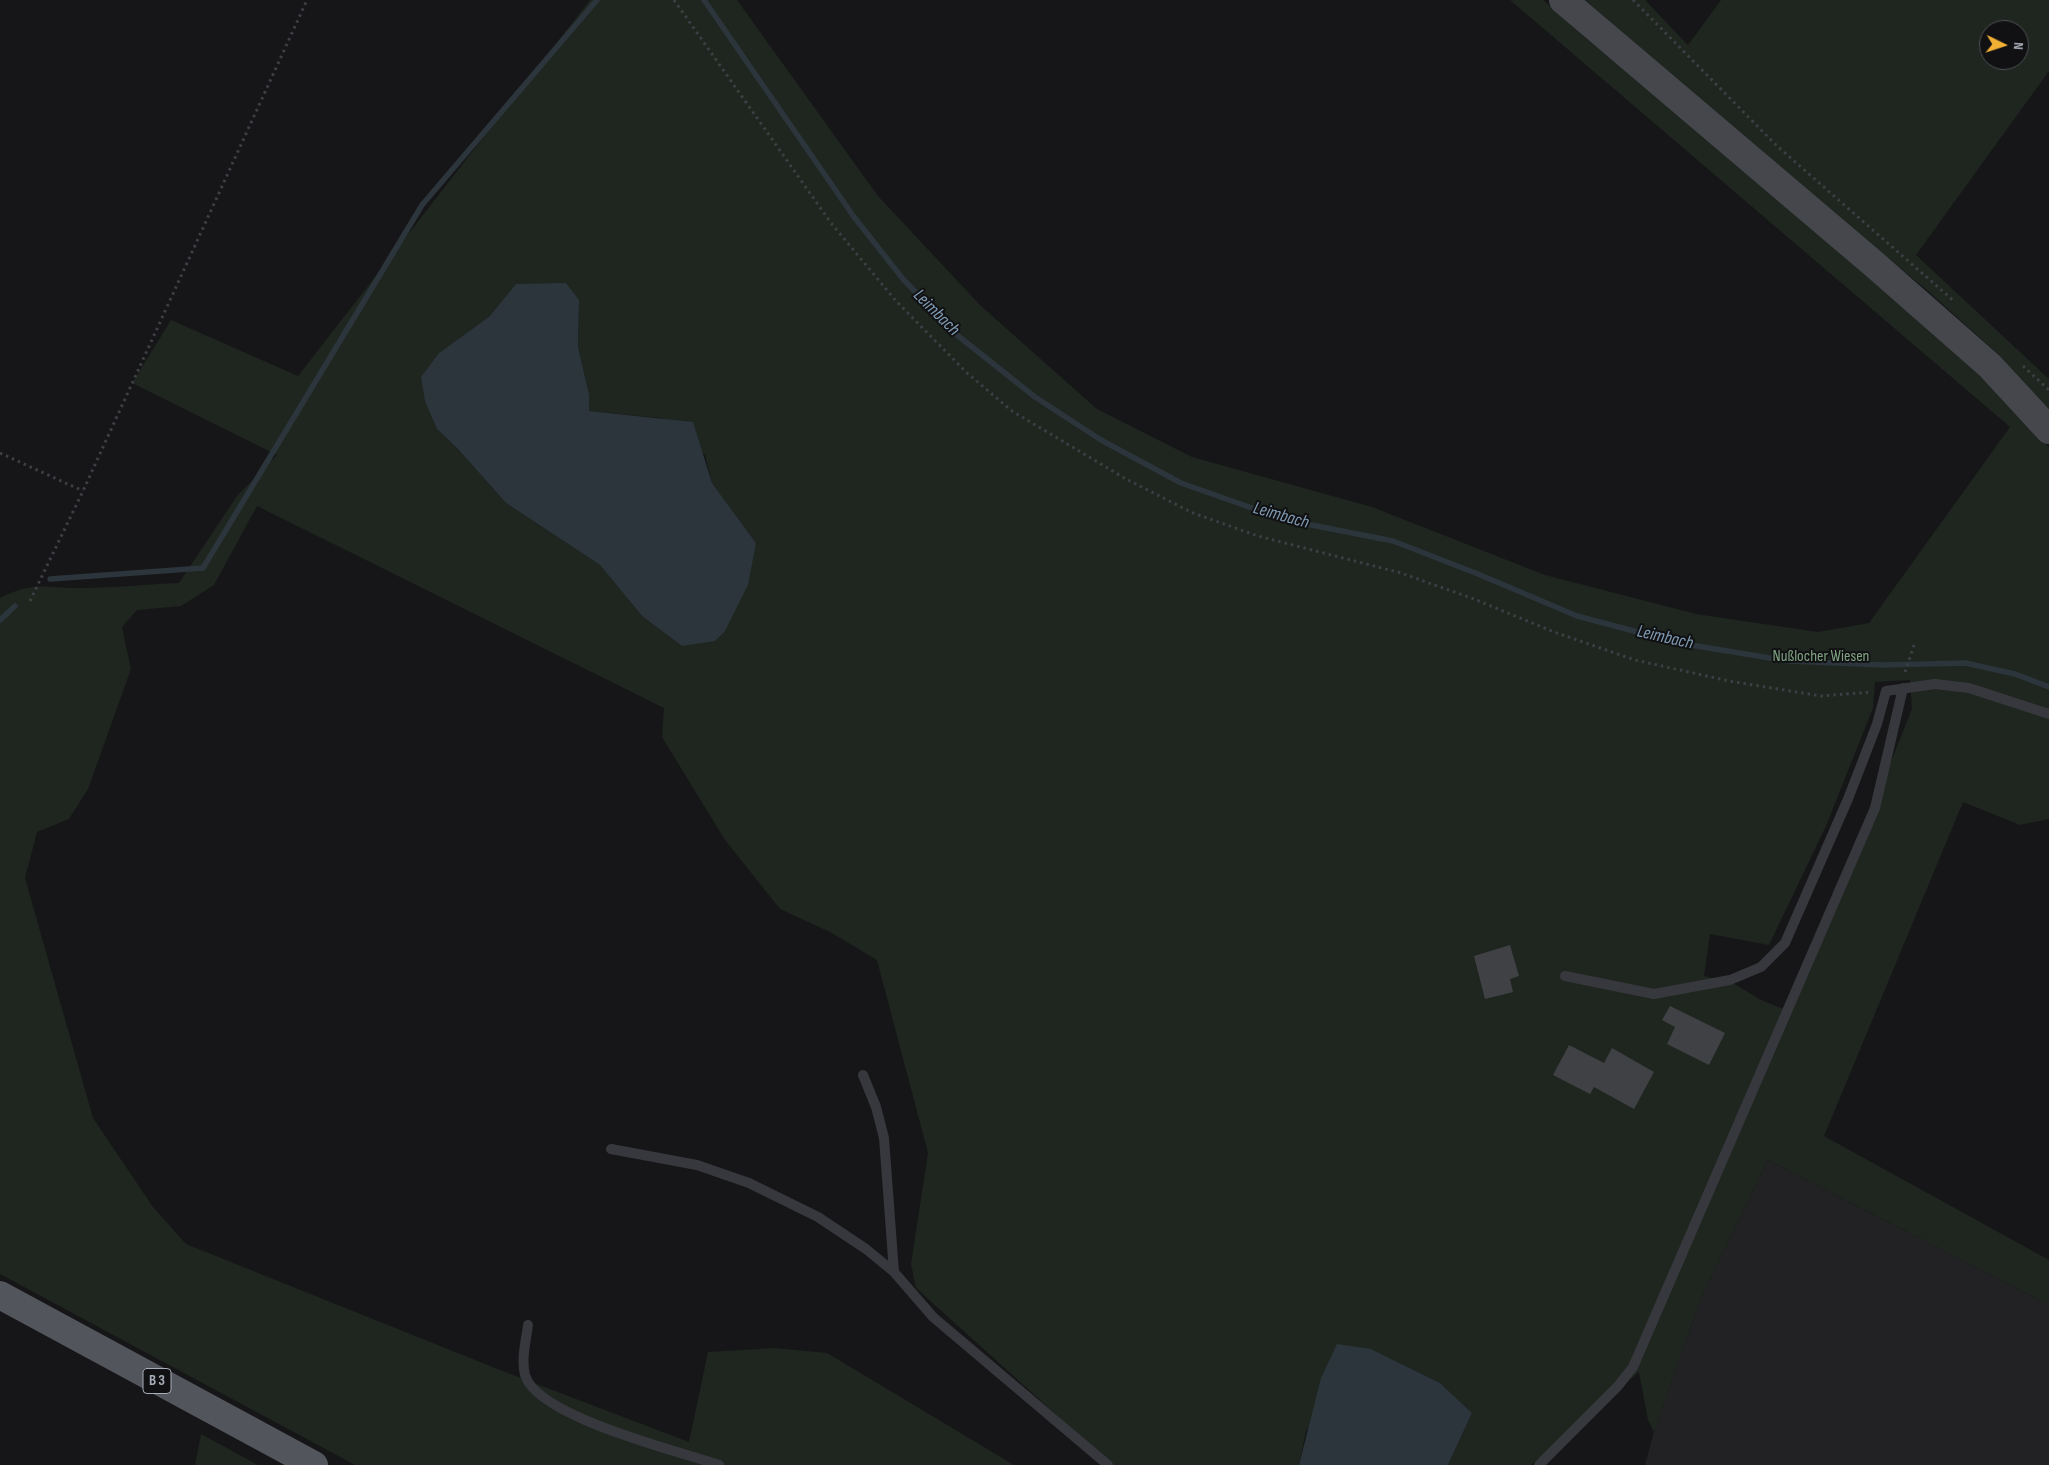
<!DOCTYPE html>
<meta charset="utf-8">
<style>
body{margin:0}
#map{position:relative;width:2049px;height:1465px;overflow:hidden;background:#161618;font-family:"Sofia Sans Condensed",sans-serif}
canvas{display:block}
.north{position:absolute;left:1979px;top:20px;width:50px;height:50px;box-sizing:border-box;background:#111113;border:1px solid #4d4f55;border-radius:50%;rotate:94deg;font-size:14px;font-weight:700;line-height:20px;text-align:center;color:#a8adb8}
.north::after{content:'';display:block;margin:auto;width:18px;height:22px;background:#f2b134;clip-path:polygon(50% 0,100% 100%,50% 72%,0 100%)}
</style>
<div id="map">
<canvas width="2049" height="1465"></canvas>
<div class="north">N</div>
</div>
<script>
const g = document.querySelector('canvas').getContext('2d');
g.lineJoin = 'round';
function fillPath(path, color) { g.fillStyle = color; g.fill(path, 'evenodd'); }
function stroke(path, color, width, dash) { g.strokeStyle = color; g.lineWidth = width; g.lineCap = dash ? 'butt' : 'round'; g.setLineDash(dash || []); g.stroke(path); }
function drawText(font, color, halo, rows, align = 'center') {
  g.font = font + ' "Sofia Sans Condensed",sans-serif'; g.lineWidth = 4; g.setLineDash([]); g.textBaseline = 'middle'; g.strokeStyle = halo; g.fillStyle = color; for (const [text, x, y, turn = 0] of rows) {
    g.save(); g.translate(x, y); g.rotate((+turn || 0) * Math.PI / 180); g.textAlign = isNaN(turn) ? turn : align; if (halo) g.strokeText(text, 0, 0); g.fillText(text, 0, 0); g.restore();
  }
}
const built = new Path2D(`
 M1768,1160L2049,1305V1465H1645L1654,1432L1701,1298Z`);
const green = new Path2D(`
 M590,0H737L878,196L981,306L1097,409L1192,457L1372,507L1545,575L1696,614L1818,632L1869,623L2010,427L1510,0H1543L1583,36L1742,166L2000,393L2049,447V819L2020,825L1963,802L1824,1136L2049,1260V1305L1768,1160L1701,1298L1654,1432L1648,1420L1639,1372L1531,1465H1448L1472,1413L1440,1383L1371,1349L1306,1431L1299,1465H1112L916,1288L911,1264L928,1153L877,960L830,932L780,909L725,840L662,737L664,708L257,506L214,585L181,606L137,610L122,627L131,669L88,789L69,819L37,832L25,878L93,1118L153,1207L186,1244L500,1370L689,1442L708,1352L775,1348L827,1353L1014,1465H355L0,1274V598C36,580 46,589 82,588C114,588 147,584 179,583L237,496L277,455L132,383L171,320L298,376ZM579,300L578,347L589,394V411L661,418L705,455L712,483L756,543L682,646L642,616L600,565L506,503L457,448L437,429L439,353L490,316ZM1910,680L1912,709L1791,1012L1761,1000L1733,983L1704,976L1710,934L1769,945L1826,826L1873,708L1875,682Z
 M1585,0H1645L1688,45L1721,0H2049V71L1916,255L2049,379V411L2000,356L1928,291L1752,146ZM1989,30H2019V60H1989Z
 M201,1434L258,1465H195Z`);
const water = new Path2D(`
 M566,283L579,300L578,347L589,394V411L693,422L712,483L756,543L748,585L725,631L715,641L682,646L642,616L600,565L506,503L457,448L437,429L425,401L421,377L439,353L490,316L516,284Z
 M1337,1344L1371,1349L1440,1383L1472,1413L1448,1465H1299L1321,1378Z`);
const stream = new Path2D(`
 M704,0L854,217L903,279L957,335L1035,397L1101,440L1181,483L1286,520L1393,541L1478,574L1577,616L1679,643L1788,661L1884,665L1965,663L2015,674L2049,687
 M50,579L203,568L422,205L597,0
 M0,620L15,606`);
const building = new Path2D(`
 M1510,945L1519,976L1510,979L1513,992L1485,999L1474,956Z
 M1670,1006L1725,1033L1709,1065L1667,1044L1675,1027L1662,1020Z
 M1569,1045L1604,1063L1612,1048L1654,1072L1634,1109L1594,1087L1590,1094L1553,1075Z`);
const path = new Path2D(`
 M674,0L831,223L896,301L967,373L1012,411L1126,479L1193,513L1258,536L1401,573L1474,599L1554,632L1635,660L1729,681L1821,696L1872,692
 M1633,0L1777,146L1955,302
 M2023,366L2049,390
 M0,453L83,491
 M30,601L83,491L307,0
 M1905,672L1914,645`);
const lane = new Path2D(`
 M1565,976L1654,994L1730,980L1761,967L1785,943L1848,799L1877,724L1886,691L1935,684L1969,688L2049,714
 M863,1075L876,1107L884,1138L894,1272
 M611,1149L697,1165L749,1183L818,1217L866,1249L894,1272L933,1317L1108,1465
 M528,1325C526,1341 521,1359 525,1375C537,1417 679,1451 719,1465
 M1539,1465L1618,1386L1633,1367L1875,808L1903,688`);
const secondary = new Path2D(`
 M1563,0L1875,265L1990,366L2049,430`);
const primary = new Path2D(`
 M0,1295L314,1465`);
const shields = [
 [157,1381,28]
];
const shieldNames = [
 ["B 3",157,1381]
];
const parkNames = [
 ["Nußlocher Wiesen",1821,657]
];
const waterNames = [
 ["Leimbach",936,313,45],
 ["Leimbach",1281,516,16],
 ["Leimbach",1665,638,13]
];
fillPath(built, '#222225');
fillPath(green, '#1e261f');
fillPath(water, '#2c353c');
stroke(stream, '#2c353c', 5.5);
fillPath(building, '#404145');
stroke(path, '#3d3f44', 3, [2.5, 4]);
stroke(lane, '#37383d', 10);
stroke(secondary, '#45474d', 28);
stroke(primary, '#53555c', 28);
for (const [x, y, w] of shields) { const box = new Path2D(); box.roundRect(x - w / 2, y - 12.5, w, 25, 4); g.fillStyle = '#111113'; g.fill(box); stroke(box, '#a8adb8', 1); }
drawText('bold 15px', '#a8adb8', null, shieldNames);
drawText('16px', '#7fa381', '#111113', parkNames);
drawText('italic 18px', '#7f9bb3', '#111113', waterNames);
</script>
